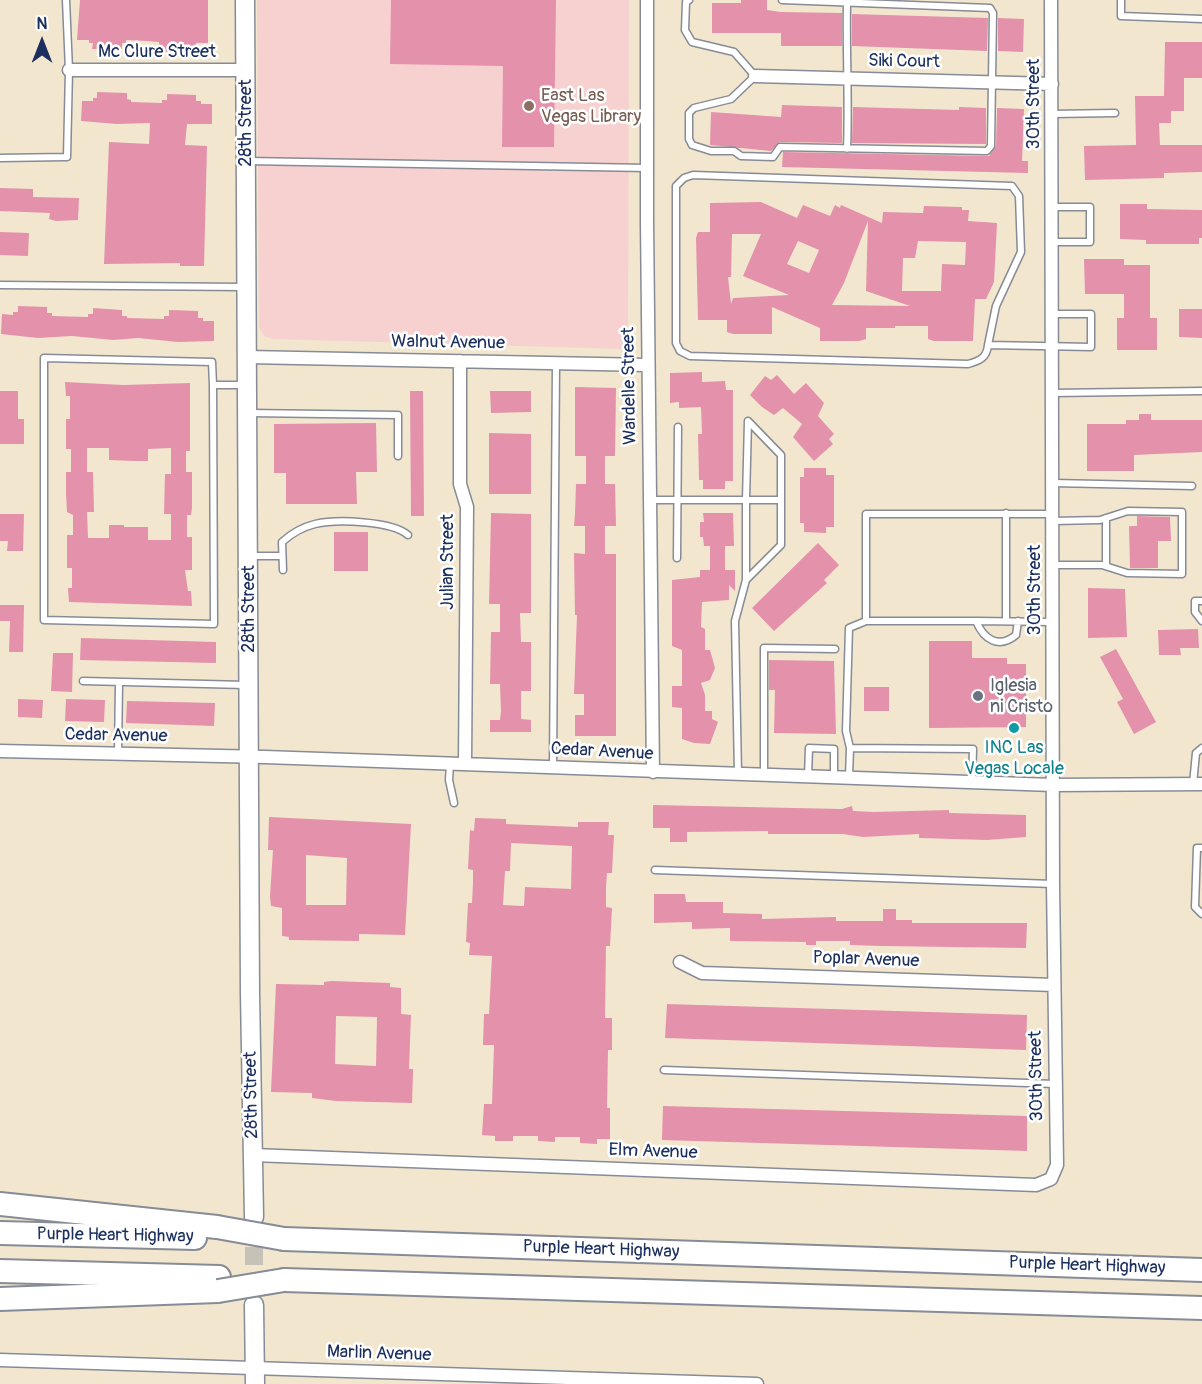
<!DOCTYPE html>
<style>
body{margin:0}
#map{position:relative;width:1202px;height:1384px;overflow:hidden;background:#f2e7ce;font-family:Pangolin,sans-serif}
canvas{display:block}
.north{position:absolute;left:12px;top:12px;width:60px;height:60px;-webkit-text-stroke:4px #fff;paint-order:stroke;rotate:0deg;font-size:16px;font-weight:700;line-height:24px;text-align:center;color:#1b2f5e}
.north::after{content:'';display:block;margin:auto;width:21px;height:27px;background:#1b2f5e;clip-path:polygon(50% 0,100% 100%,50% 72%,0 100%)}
</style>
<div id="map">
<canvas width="1202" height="1384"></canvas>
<div class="north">N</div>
</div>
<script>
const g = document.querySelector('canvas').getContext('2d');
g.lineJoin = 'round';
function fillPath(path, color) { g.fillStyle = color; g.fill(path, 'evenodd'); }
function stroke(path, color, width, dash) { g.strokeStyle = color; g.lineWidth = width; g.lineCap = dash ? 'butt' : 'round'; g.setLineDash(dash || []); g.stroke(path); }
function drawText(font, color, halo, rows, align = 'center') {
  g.font = font + ' Pangolin,sans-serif'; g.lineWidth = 5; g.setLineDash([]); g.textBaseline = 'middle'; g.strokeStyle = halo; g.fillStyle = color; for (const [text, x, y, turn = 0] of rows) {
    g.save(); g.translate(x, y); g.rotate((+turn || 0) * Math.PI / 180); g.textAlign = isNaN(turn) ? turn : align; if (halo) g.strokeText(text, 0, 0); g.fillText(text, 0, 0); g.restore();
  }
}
const built = new Path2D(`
 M257,0H629L628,345L623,349L273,339L264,336L259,327Z`);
const building = new Path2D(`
 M80,0H208V43H196V46H192L191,52H162L163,45H159V42L147,41L126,40V43H122V49H92L93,43H89V40H77Z
 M391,0H556L554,147H502L503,66L390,64Z
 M741,0H767V10L781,12L842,13V46H781V33H712V3H741Z
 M852,14L988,18L987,51L852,46Z
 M998,18L1024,19L1023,52L998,51Z
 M1165,42H1202V78H1184V111H1171V123H1159L1160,145H1202V172L1164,173V178L1085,180L1084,146L1136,145L1135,96H1164Z
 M97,92L127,93V99L131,100V102L162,103V100H167V94L196,95V101H201V104H212V124H187L185,145L207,146L204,266H180V263L104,264L109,142L149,144L150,123L117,124L81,121L82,101H93V98H97Z
 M782,105L842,107V143L780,142L771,151L710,145L711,112L781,117Z
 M853,107L959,110V107L986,108V144L852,143Z
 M997,108L1024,109L1022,161H1028V173L782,167L783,152L989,156L996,146Z
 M0,188L33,189V197L79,198L78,220L56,221L49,219L50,213L0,211Z
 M761,202L797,218L803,205L830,216L835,205L840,208L841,205L882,223L883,212L923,213L924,206L962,207V210H969L968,221L997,223L994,282L986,299H975L973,341H934L928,339V326H895V328H866V339L859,341H820V328L772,307V334H733L727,332V320H698L696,238L698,232H710V203ZM868,221L866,291L910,306L832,305L844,283ZM732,234H761L743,276L789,295L733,298L731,304L728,277H731ZM798,241L819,250L809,273L787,264ZM918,241L966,242L965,265L942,264L941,291H902L903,258H915Z
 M1120,204H1147V209L1202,210V238H1199V244H1146V240L1120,239Z
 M0,232L29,233L28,256L0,255Z
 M1084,259H1124V265H1150V318H1157V350H1117V318H1124V294H1085Z
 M18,306L47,307V313H52V316L88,317V314H93V308L122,310V316H127V318L164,319V316H169V310L198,311V318H203V321H214V341L178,342L138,338L113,340L72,336L38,338L1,334L2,314L13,315V312H18Z
 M1179,309H1202V338L1179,337Z
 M702,372V382L725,381L726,390H733V481H725V489H703V480H699L698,434H702L701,407L679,408V402L670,403V373Z
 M777,375L794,394L806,383L824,403L818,416L834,434L829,439L833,444L814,461L793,437L802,424L783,408L774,415L762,407L750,395L765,376L771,380Z
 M65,382L123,385L190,383V451H186V472H192V508L191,515H187V537H192V570H185L188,591H191L192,606L69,602L68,588H72V568H67V535H73V515L67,512L66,494V472H71V449H66V419H70V396H66ZM87,448H109V460L134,461H148V449L171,448V474H165L164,514H171V540H148V527H124V525H109V538H88L87,512H94L93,472H87Z
 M575,387L616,388L615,456H605V484H615L616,526H605V554H616V736H575V715H584V694H574L577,615H575L574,553L585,554V526H574L575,514L576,484H586V456H575Z
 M0,391H18V419H24V444H0Z
 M410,391H423L424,516H411Z
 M490,391H531V412L491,413Z
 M1139,414H1151V420H1202V452L1134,455V471H1087V424H1126V420H1139Z
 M376,423L377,472H356L357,504H286V473H274V424Z
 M489,433L531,434V494H489Z
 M804,468H826V475H834V527H826V533L804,532V523H800V477H804Z
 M491,513L531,514V613H520L521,642H531V691H521V719L531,720V732H490V720H500L501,711L500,684H490L491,632H500V604H489Z
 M703,513H733L734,546H725V570H735V591L729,585V600L702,602L701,627L705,629V650H710L715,668L710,680L701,683L705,695V711H712V719L718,722L710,744L694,743L682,739V708L672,707V686H682V650L672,646V580L700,577V570H710V546H704L703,537H700V522H704Z
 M0,514H24L23,551H7L8,541H0Z
 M1137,516L1170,517L1171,541H1158V568H1130L1129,526H1137Z
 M334,532H368V571H334Z
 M818,543L839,565L824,580L827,583L774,631L752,608Z
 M1088,588L1125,589L1127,637L1088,638Z
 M0,605H24L23,652H9L10,621H0Z
 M1198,629L1199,648H1180L1181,655H1159L1158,630Z
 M81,638L216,642V663L80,660Z
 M929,641H972V658H1007V664H1026V727L929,728Z
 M1116,649L1156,722L1134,734L1117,702L1123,699L1100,657Z
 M53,653H73L72,692L51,691Z
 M769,660L834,661L836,734L774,733L775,690H769Z
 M864,687H889V711H864Z
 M18,699L43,700L42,718L18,717Z
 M66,699L105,700L104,722L65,721Z
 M127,701L215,703L214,726L126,723Z
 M653,805L842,809L852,806L853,811L874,812L949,810V813L1026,815V837L987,840L919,838V834L863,837L843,834H768V831L687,832V842H670V828H653Z
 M269,817L411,824L405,935L359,934V941L289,940V937L282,936V908L271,906L270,896L273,850H268ZM306,855L347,858L346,905H306Z
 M475,818L506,819V824L578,827V822H609L608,835H614L613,853L612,873H607L606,887V907L612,908L610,946H606L605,1018H612V1050H608L607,1108H610V1139H597V1144L580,1143V1137H555V1142L538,1141V1136H513V1141H495V1136L482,1135L484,1104H492L494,1045H483L484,1014H489L492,956L469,955L470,943L466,942L468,903H472L473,883V870L468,869L470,830L474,831ZM511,843L572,846L571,889L525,887L524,906L503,905L505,871H510Z
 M654,894H685L686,902H723V913L762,914V919L836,917V921H883V909H896V920H912V923H1027L1026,948L881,946L850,945V941H816V945H806V942L730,941V928L692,929V922L654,923Z
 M331,981L390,983V987L401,988V1014L411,1015L409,1069H413V1073L412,1103L336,1101L312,1098V1093L271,1092L276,984L324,985V982ZM336,1016L377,1017L376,1066L335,1064Z
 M667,1004L1027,1015L1026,1050L665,1038Z
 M663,1106L1027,1116V1151L662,1140Z`);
const secondaryTunnel = new Path2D(`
 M254,1220V1298`);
const lane = new Path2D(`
 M689,0L686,2L685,30L692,42L734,52L755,76L731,99L694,108L689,113V139L692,145L711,151H734L741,156L773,157L780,147L987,151L991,146L993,13L990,8L782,0
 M1121,0V16L1202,19
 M847,4C846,52 849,100 847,149
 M1052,114L1115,113
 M0,158L67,157L69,70L66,0
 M247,161L647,168
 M1052,207H1090V242H1052
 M0,285L245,287
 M988,345C987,358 979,361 968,364L690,356L680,351L676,343V186L684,178L693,175L1012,186L1019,196L1021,252L996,306L988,345L1091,347V314H1052
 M213,385L214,624L44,620V358L212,362L213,385H244
 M1052,393L1202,391
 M248,413L398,415V456
 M1053,483L1192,486
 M650,500H746L748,421L781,455V545L746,580V500H781
 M1006,513V621
 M1053,521L1100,520L1128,511L1182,512V574L1127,573L1102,565H1053
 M250,556H282
 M677,558L678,427
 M1106,566V518
 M283,570L282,542C292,533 303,527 315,524C337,519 392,521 408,535
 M1202,601H1195V612L1202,621
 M866,621V514H1053
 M1018,621L1016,635C999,649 984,640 976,621L1052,622
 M83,681L246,685
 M850,748L846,731L849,628L866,621H976
 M118,754L119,682
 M450,764L449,780L454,803
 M553,767L556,364
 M738,774L735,621L746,580
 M764,775V648L835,649
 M808,776L809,748L834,749V777
 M849,777L850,748L973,749L972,781
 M1193,784L1196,753L1202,748
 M1202,848H1197L1195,907L1202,914
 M655,870L1053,884
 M664,1070L1055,1084`);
const street = new Path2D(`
 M647,0V222L653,772
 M69,70H246
 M755,76L1052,84
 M247,357L648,365
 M460,361V484L467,507L465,764
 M0,751L265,757L1053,785L1202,784
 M680,962L702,973L1054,985
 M253,1155L1036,1185L1051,1179L1057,1165L1053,884L1051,0
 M0,1360L757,1384`);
const secondary = new Path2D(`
 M245,0L250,994L254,1217
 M254,1305L255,1384`);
const highway = new Path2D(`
 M0,1204L217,1227
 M0,1233L195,1238
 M284,1239L1202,1270
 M0,1271L219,1277
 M284,1280L1202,1308
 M0,1299L218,1291`);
const highwayBridge = new Path2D(`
 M217,1227L284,1239
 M218,1291L284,1280`);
const markers = [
 [529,106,6,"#8d6e63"],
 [978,696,6,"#6b7280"],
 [1014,728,6,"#0f9aa8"]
];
const streetNames = [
 ["Mc Clure Street",157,52],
 ["Siki Court",904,62,1],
 ["30th Street",1034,104,-90],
 ["28th Street",246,123,-90],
 ["Walnut Avenue",448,343,1],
 ["Wardelle Street",630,386,-91],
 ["Julian Street",448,562,-90],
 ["30th Street",1035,590,-90],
 ["28th Street",249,609,-90],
 ["Cedar Avenue",116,736,1],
 ["Cedar Avenue",602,752,3],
 ["Poplar Avenue",866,960,2],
 ["30th Street",1037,1076,-91],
 ["28th Street",252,1095,-91],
 ["Elm Avenue",653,1152,2],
 ["Purple Heart Highway",115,1236,1],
 ["Purple Heart Highway",601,1250,2],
 ["Purple Heart Highway",1087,1266,2],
 ["Marlin Avenue",379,1354,2]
];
const educationNames = [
 ["East Las",541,96],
 ["Vegas Library",541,117]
];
const worshipNames = [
 ["Iglesia",990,686],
 ["ni Cristo",990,707]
];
const cultureNames = [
 ["INC Las",1014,748],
 ["Vegas Locale",1014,769]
];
fillPath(built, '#f7d0d0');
fillPath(building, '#e491ab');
stroke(secondaryTunnel, '#c7c2b8', 18, [18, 9]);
stroke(lane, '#868b96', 9);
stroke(street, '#868b96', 15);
stroke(secondary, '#868b96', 21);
stroke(highway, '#868b96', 26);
stroke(lane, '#fff', 6);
stroke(street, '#fff', 12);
stroke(secondary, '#fff', 18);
stroke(highway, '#fff', 22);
stroke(highwayBridge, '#868b96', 26, []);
stroke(highwayBridge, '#fff', 22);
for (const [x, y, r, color] of markers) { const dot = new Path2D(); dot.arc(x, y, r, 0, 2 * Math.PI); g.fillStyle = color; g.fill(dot); stroke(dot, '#fff', 2); }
drawText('18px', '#1b2f5e', '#fff', streetNames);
drawText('18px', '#785e54', '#fff', educationNames, 'left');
drawText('18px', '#5b616d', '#fff', worshipNames, 'left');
drawText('18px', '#0d838f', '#fff', cultureNames);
</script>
